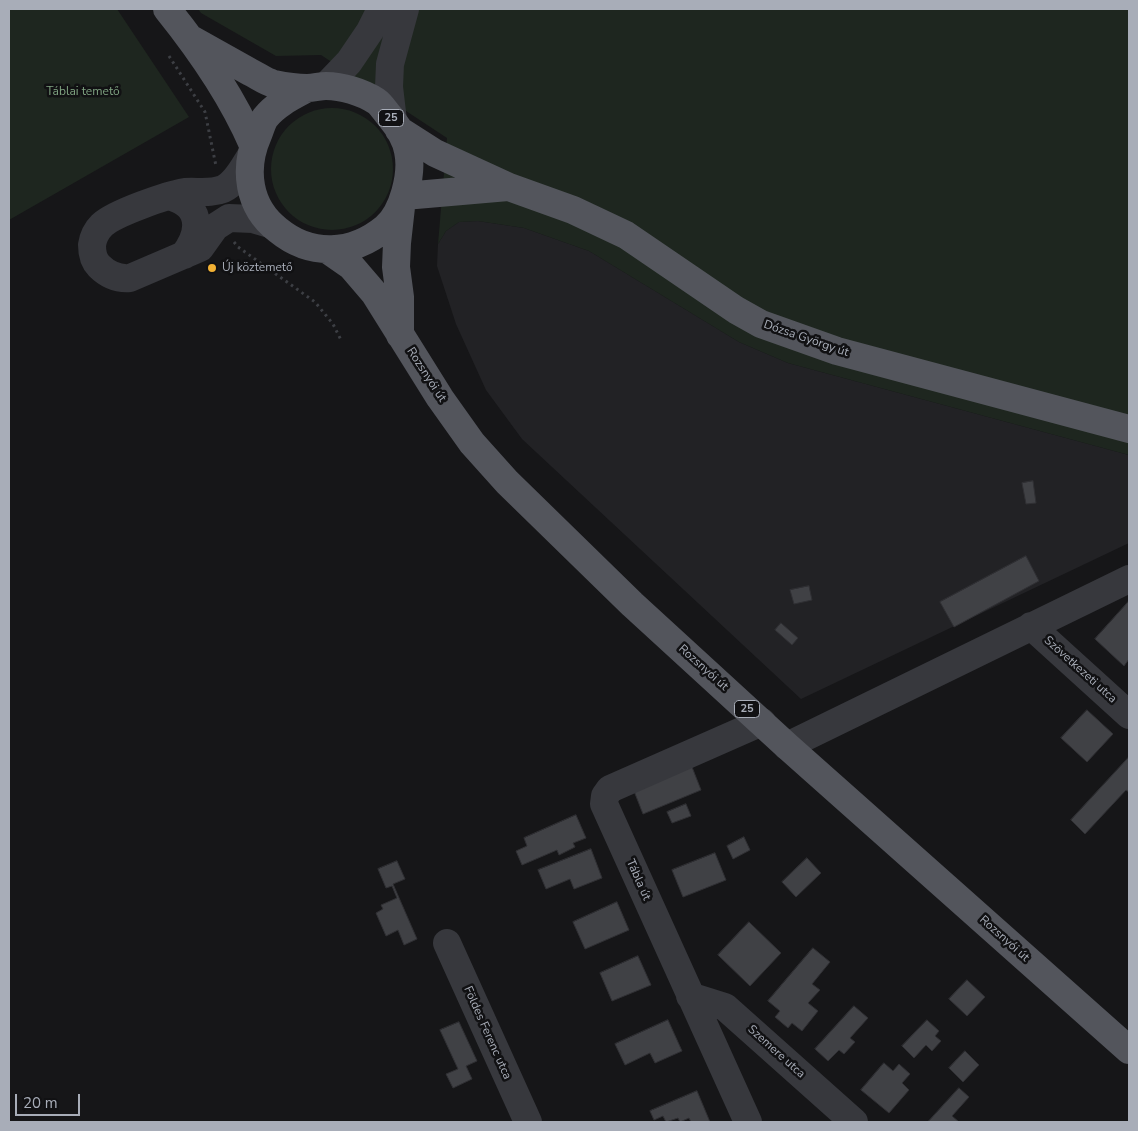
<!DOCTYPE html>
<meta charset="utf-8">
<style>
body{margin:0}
#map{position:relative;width:1138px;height:1131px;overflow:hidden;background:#161618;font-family:"Nunito Sans",sans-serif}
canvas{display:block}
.frame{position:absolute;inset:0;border:10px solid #a8adb8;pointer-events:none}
.scale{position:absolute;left:15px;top:1094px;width:65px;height:22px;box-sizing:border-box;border:2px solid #a8adb8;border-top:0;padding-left:6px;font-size:15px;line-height:18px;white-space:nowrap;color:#a8adb8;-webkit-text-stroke:4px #111113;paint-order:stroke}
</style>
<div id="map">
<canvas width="1138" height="1131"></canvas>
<div class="frame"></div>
<div class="scale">20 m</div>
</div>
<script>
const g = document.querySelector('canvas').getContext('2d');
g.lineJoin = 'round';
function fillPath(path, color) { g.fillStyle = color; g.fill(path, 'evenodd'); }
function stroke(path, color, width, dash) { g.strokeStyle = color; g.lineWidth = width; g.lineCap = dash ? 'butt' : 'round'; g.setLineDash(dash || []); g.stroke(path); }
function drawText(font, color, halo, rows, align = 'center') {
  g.font = font + ' "Nunito Sans",sans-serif'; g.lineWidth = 5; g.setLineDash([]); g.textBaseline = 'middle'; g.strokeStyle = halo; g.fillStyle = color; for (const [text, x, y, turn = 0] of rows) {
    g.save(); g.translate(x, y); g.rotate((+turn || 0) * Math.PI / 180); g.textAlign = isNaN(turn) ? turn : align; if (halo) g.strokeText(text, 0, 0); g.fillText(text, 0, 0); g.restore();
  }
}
const built = new Path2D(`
 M478,221L524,228L589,251L739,342L788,363L1129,455V543L801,699L522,439L486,390L456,324L437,266L438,244L446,231L459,222Z`);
const green = new Path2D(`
 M9,9H117L189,117L9,220Z
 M198,9H1129V455L788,363L739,342L589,251L524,228L478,221L459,222L446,231L438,244L447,138L321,55L276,56L201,13Z
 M271 169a61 61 0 1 1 122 0a61 61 0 1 1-122 0Z`);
const building = new Path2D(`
 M1033,481L1036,503L1026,504L1022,483Z
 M1026,556L1039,581L954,627L940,602Z
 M809,586L812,600L794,604L790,590Z
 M1129,601V659L1124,666L1095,639Z
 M781,623L798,638L792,645L775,630Z
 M1087,710L1113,734L1087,762L1061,738Z
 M1129,757V792L1126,790L1085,834L1071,820Z
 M692,767L701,790L643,814L634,791Z
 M686,804L691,816L672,823L667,812Z
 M576,815L586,838L573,843L575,847L559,855L557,850L522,865L516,851L527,846L524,838Z
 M744,837L750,850L733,859L727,846Z
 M591,849L602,878L574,889L570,879L546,889L538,870Z
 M715,853L726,880L683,897L672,870Z
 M807,858L821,873L796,897L782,882Z
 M397,861L405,879L393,884L417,939L404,945L398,930L386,936L376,913L383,909L381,905L397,898L392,886L386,888L378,869Z
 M617,902L629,930L585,949L573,922Z
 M749,922L781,953L750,986L718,955Z
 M813,948L830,962L812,984L820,990L808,1003L818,1011L802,1031L792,1023L788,1028L775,1017L780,1011L768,1001Z
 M638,956L651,985L612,1001L600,973Z
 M967,980L985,997L967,1016L949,999Z
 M854,1006L868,1018L850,1038L855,1042L844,1054L839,1050L828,1061L815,1049Z
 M668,1020L682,1051L655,1063L650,1053L625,1065L615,1044Z
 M927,1020L939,1031L935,1036L941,1041L932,1051L926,1045L914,1058L902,1046Z
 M459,1022L477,1061L466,1066L472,1079L453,1088L446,1074L458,1069L440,1030Z
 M965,1051L979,1065L963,1082L949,1068Z
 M884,1063L893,1071L899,1064L910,1074L902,1083L909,1090L889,1113L861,1090Z
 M959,1088L969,1097L952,1116L959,1122H928Z
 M697,1091L710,1122H691L689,1118L680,1122L678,1118L666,1122L663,1116L654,1120L650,1111Z`);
const path = new Path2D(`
 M169,56L205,112L216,166
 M234,242L238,247L315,302L333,324L341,340`);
const minor = new Path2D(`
 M326,86L349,62L370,31L381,9
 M393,121L389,87L390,64L405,9
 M250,157C243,168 236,183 223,189C211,194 197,191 185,192C167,195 115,213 102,225C97,230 93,238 92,245C92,253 93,260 99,266C108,275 118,279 130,278L200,248L215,227L229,218L253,219L270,224
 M168,196C201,204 203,230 184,255
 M1031,626L1129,715
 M787,746L1129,579
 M447,943L528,1122
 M690,996L725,1007L854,1122
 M748,1122L604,804L605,796L610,789L762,722`);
const major = new Path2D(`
 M167,9C200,50 232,96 253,145
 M191,39C211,50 230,61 250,72C258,76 266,82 274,84C284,86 297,88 307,88C314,88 320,86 326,86C342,86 362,92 376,101C382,105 386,113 391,118C398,127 406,140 408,151C413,174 403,213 385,228C352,255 311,257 278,230C248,207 243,169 258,135C260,130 262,123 265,118C276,104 293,96 308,88
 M399,130L435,153L509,187L573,210L626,235L736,310L761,324L837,351L1129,429
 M404,196L508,187
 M328,250L351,266L375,294L440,398L472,443L507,482L632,604L787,746L1129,1050
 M400,335V297L396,267L397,243L401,207`);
const markers = [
 [212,268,5,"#f2b134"]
];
const shields = [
 [391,118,25],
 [747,709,25]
];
const shieldNames = [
 ["25",391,118],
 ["25",747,709]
];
const parkNames = [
 ["Táblai temető",83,92]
];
const poiNames = [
 ["Új köztemető",222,268]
];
const streetNames = [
 ["Dózsa György út",806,339,19],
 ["Rozsnyói út",426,375,57],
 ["Rozsnyói út",703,668,42],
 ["Szövetkezeti utca",1080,670,42],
 ["Tábla út",638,880,66],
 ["Rozsnyói út",1004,939,42],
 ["Földes Ferenc utca",487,1033,66],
 ["Szemere utca",776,1052,42]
];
fillPath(built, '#222225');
fillPath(green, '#1e261f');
fillPath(building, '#404145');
stroke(building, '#303034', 1);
stroke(path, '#3d3f44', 3, [2.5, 4]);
stroke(minor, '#37383d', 28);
stroke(major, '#53555c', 28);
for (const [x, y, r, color] of markers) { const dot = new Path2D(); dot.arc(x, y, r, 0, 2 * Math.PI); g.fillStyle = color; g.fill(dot); stroke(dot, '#111113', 2); }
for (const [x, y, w] of shields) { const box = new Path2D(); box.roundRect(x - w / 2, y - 8.5, w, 17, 4); g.fillStyle = '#111113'; g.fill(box); stroke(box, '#a8adb8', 1); }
drawText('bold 11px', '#a8adb8', null, shieldNames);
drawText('12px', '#7fa381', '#111113', parkNames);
drawText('12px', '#a8adb8', '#111113', poiNames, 'left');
drawText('12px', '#a8adb8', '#111113', streetNames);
</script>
